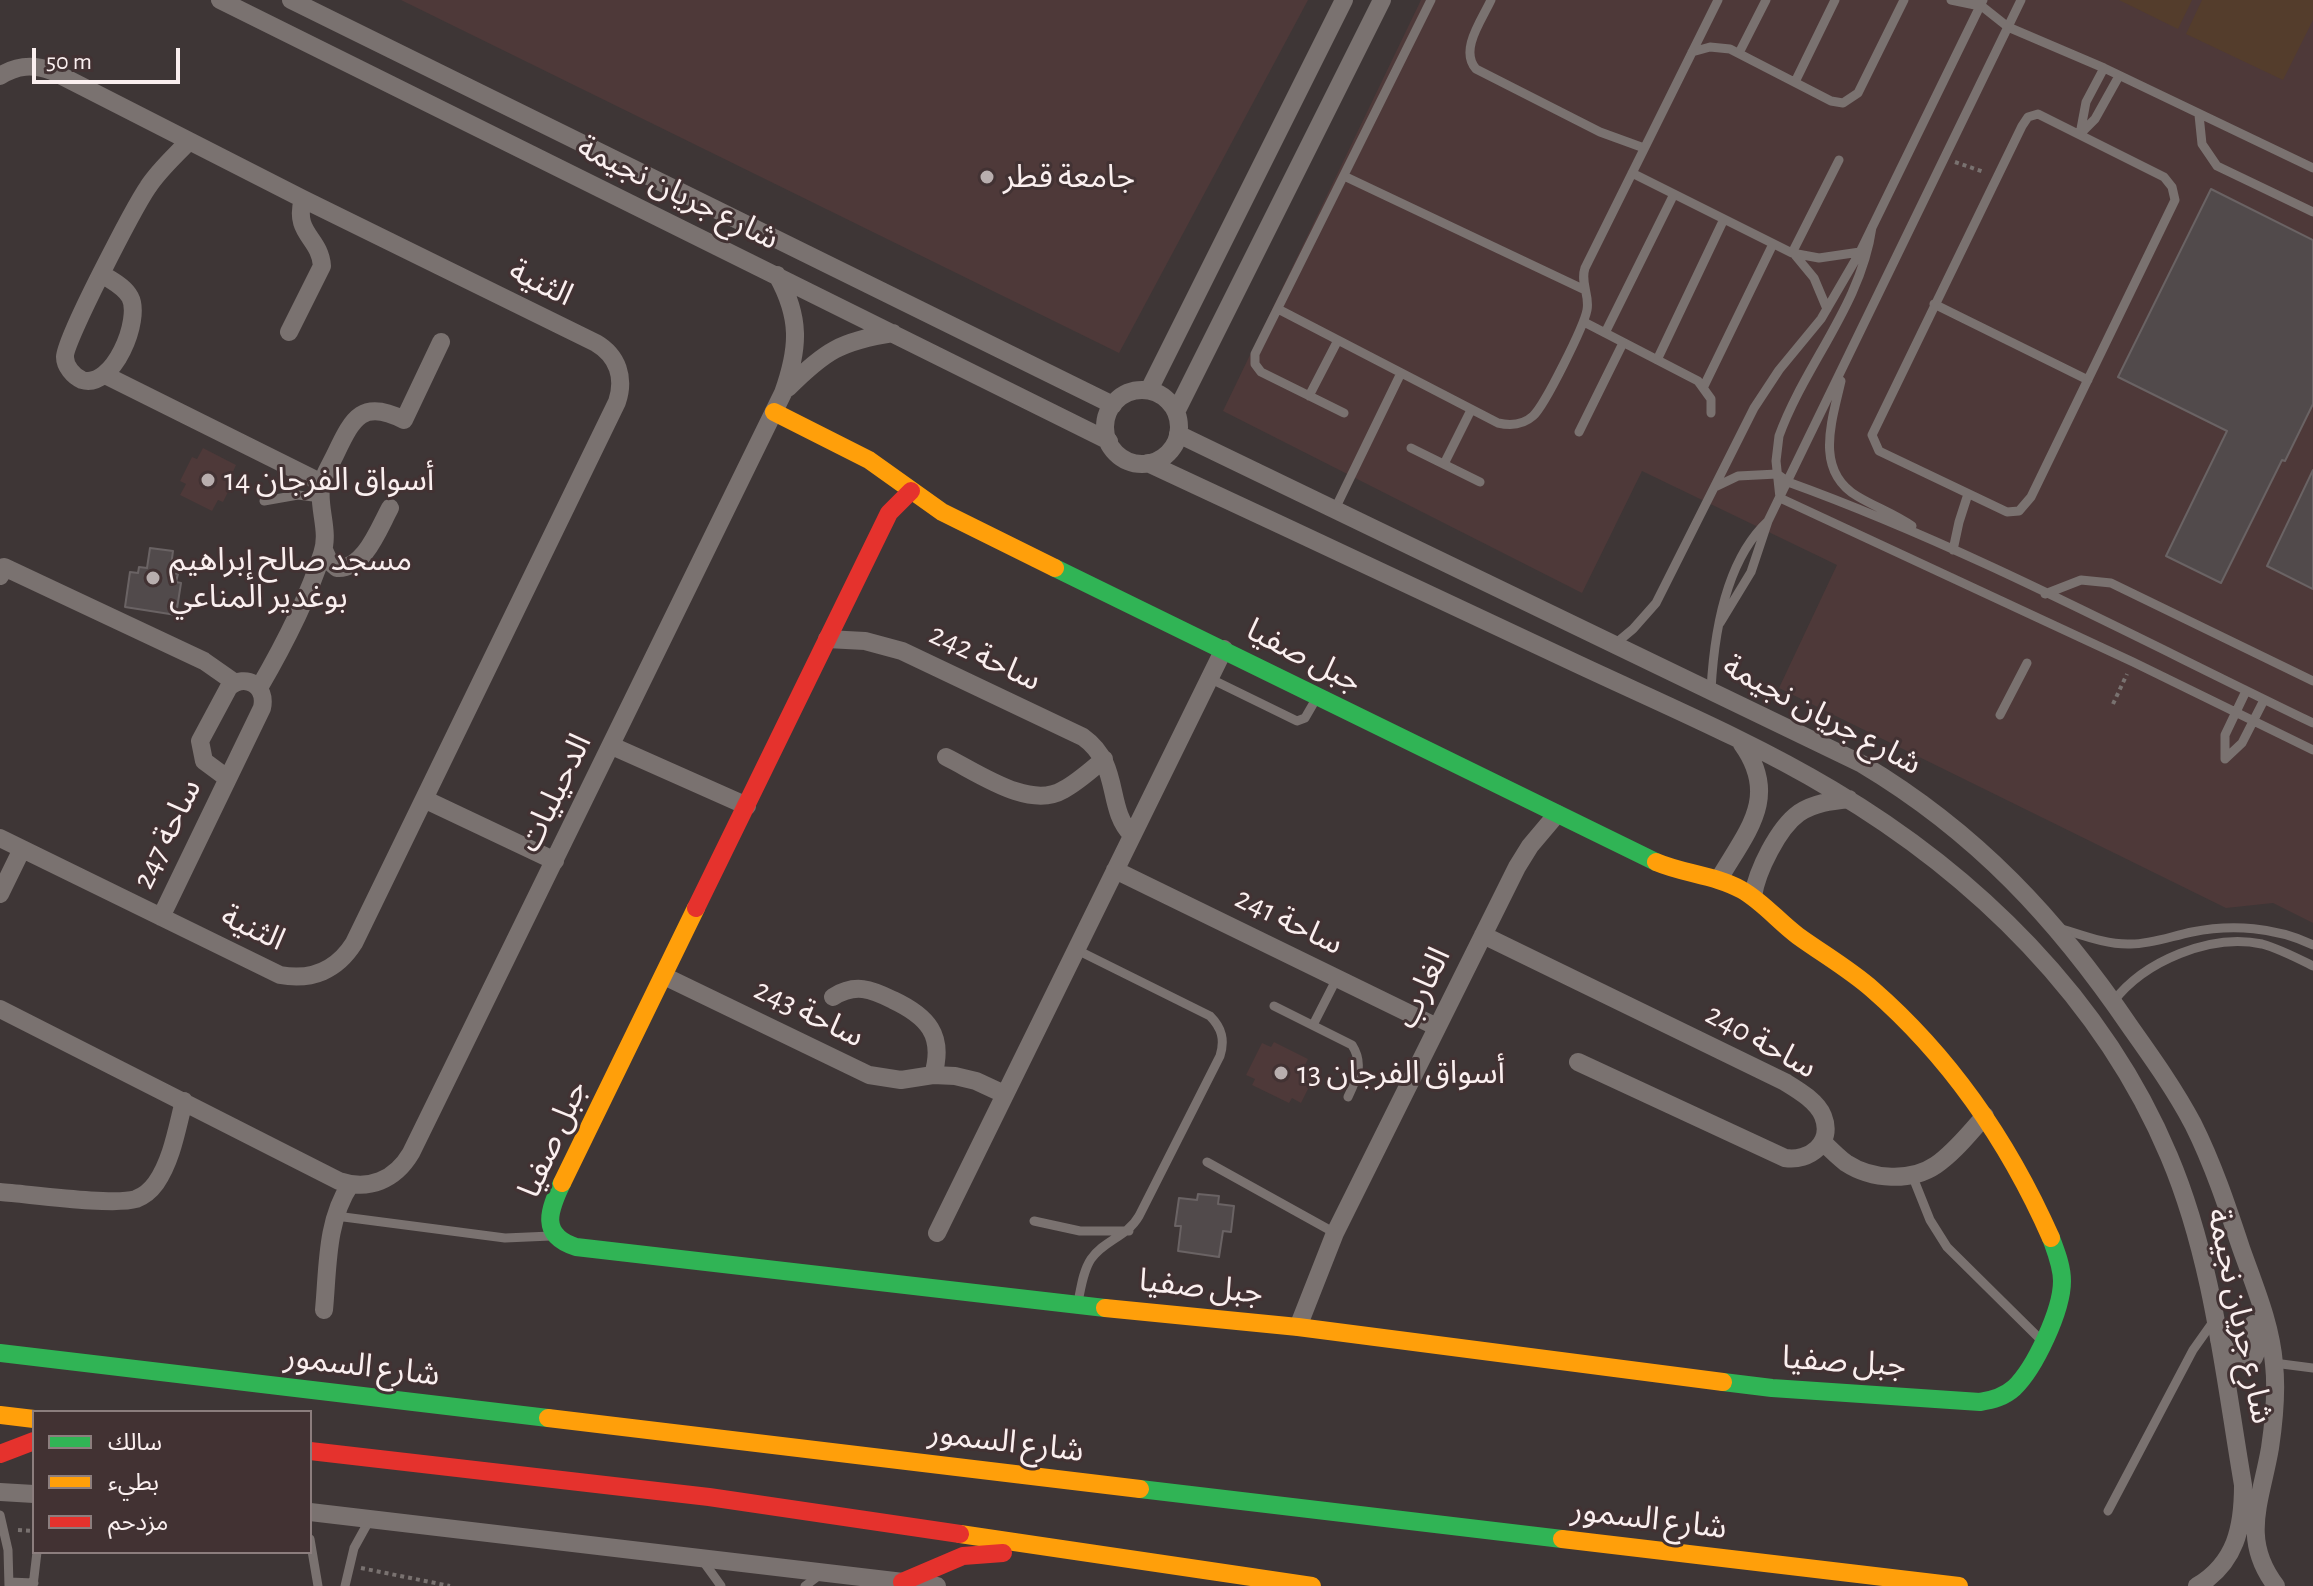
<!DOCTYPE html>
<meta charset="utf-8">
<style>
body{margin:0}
#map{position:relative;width:2313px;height:1586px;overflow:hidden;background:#3e3636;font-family:"Alegreya Sans","Noto Sans Arabic",sans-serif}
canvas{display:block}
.legend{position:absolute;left:32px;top:1410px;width:280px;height:144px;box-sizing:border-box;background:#423233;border:2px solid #8c7e7e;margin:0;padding:10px 14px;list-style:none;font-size:24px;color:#faefef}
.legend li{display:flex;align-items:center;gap:16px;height:40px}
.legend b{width:40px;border:2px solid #8c7e7e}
.scale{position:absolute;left:32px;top:48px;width:148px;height:36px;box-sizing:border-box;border:4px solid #faefef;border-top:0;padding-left:10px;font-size:24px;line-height:28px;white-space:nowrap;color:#faefef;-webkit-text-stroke:6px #423233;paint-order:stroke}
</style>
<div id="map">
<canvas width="2313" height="1586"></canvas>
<ul class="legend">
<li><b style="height:10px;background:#30b455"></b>سالك</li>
<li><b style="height:10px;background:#ff9f0a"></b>بطيء</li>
<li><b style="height:10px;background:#e5322d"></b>مزدحم</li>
</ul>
<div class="scale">50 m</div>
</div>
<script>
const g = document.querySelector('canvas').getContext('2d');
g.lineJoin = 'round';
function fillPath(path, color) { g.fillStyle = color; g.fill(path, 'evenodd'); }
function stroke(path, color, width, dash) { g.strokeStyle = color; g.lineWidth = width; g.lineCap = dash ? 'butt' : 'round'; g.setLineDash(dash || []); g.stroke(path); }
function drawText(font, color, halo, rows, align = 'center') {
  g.font = font + ' "Alegreya Sans","Noto Sans Arabic",sans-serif'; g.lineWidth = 6; g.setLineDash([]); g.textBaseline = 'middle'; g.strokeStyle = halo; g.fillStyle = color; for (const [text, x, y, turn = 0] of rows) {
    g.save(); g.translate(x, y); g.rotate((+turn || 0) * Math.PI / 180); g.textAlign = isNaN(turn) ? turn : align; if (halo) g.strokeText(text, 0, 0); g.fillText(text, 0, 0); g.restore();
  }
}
const built = new Path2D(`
 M401,0H1308L1119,353Z
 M1421,0H2313V923L2273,903L2226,908L1779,688L1837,565L1642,471L1582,593L1223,411Z
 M203,448L236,465L231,476L235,478L223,502L218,500L212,511L180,495L186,484L180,481L192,457L197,459Z
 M1274,1042L1308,1059L1305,1065L1317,1071L1301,1103L1292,1098L1289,1103L1252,1085L1255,1079L1246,1075L1262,1043L1271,1047Z`);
const green = new Path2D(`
 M2119,0H2192L2178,29Z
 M2202,0H2313V20L2283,80L2186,34Z`);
const building = new Path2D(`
 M2211,189L2313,240V404L2285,461L2282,460L2221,583L2166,556L2227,431L2118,377Z
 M2313,470V589L2267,566Z
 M150,548L173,551L170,573L178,574L176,582L181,583L176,615L125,607L130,572L138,573L139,567L147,568Z
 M1198,1194L1219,1196L1218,1204L1234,1206L1231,1232L1223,1231L1219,1257L1178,1251L1181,1226H1175L1179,1198L1197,1200Z`);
const path = new Path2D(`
 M1955,162L1984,172
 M2113,704L2127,674
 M18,1530L34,1531
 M361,1568L450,1586`);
const lane = new Path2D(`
 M1491,0C1482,20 1459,50 1476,69L1600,132L1644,148
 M1951,0L1980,6
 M1974,0L2008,27L2104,68L2313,168
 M1692,52L1710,47L1730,49L1831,101L1843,103L1858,93L1904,0
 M1739,53L1766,0
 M1795,82L1835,0
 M2038,114L2164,177L2172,187L2175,200L2031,497L2019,511L2007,512L1879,451L1872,435L2022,126L2028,117Z
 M2199,115L2202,144L2217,166L2313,212
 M2080,134L2086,102L2104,68
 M2080,134L2095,119L2119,76
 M1632,173L1792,253L1819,258L1860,252
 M1344,176L1585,290
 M1872,227C1861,305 1805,364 1779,436L1776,461L1780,498L2133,662L2313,750
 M1792,253L1839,160
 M1795,255L1814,278L1827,309
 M1934,304L2088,380
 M1278,309L1498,423C1511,426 1523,425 1533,416C1545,405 1584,326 1587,310C1590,295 1580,283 1585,268L1718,0
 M1584,322L1698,381L1711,399V413
 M1605,333L1674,194
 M1657,360L1724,219
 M1841,381C1832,421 1814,470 1857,496C1875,507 1895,514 1912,526
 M1704,386L1773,244
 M1309,396L1338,340
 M1344,413L1261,372L1255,364V354L1431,0
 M1579,432L1623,343
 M1411,448L1480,482
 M1444,464L1471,410
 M1715,487L1738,476L1777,474L1788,482C1968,547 2140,640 2313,723
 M264,501L298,495L321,498
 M1334,511L1401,373
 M1953,550L1959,522L1968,494
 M2045,594L2081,580L2111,583L2313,681
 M1720,623L1751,572L1768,521L2021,0
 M1615,644L1633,629L1656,603L1754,408L1779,370L1821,319L1860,252L1983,0
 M1209,678L1297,721L1305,718L1316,699
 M1711,690C1714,634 1725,561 1768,521
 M2000,715L2027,663
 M2225,759V735L2246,691
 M2225,759L2242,743L2264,700
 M2059,928C2082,935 2107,945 2131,944C2152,944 2172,936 2192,932C2232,924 2276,927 2313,945
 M1075,949L1210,1016C1222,1028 1225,1040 1220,1056L1139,1216C1127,1237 1104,1240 1091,1259C1083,1271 1081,1288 1078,1302
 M2113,1002C2144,961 2211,933 2262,944C2280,949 2297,958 2313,966
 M1274,1006L1352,1045C1364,1064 1357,1078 1348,1097
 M1313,1025L1337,978
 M1207,1162L1335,1233
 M1912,1175L1930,1220L1947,1247L2041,1340
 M336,1216L505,1238L551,1236
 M1034,1221L1080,1231H1129
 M2274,1363L2313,1368
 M2108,1511L2193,1350L2215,1319
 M0,1515L8,1550L9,1586
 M310,1539L318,1586
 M703,1561L721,1586
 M9,1582L34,1583
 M33,1586L37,1552
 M345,1586L354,1548L370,1519
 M805,1586L821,1574`);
const street = new Path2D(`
 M220,0L1109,441
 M291,0L1113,405
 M0,76C17,65 33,64 52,71L303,199L596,343C618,356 625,378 617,402L354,943C337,970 312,981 280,975L0,838
 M102,274C112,281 124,286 130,297C142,319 113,390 82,380C73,376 65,366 65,357C64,341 135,206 148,187C159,170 175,156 189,141
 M289,332L322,266C320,237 293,234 303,199
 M105,375L322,483
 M788,388C825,351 841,341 893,333
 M1149,390L1344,0
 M1105 427a37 37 0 1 1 74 0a37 37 0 1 1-74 0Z
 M1176,412L1382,0
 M1178,434L1862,764C1976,832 2057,919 2131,1028C2153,1059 2175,1090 2193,1124C2213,1164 2227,1206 2241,1248C2254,1285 2271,1324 2274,1364C2277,1391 2274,1421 2270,1448C2261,1501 2240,1539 2276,1586
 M1148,463C1289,529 1430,594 1571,661C1658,702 1749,740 1831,789C1975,874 2103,999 2169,1156C2213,1260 2224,1374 2243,1485C2243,1527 2236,1563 2197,1586
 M324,550L329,561L337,568C364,570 379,528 390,508
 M0,576L4,567L204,661L234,682
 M827,639L865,641L902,651L1083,737C1122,765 1105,808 1132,835
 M259,688C284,645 307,601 322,554C330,532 318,509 321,487C323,475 331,464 336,453C353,417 363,399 404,420L441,342
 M612,746L747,806
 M946,757C977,772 1029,810 1063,790C1078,782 1091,770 1104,759
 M424,799L555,861
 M1115,870L1437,1027
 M1719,879C1747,831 1780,797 1742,744
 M0,894L22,849
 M1753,896C1757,871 1778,828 1799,813C1814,803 1831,801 1849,799
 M161,917L262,708C267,686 246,673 229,687L200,741L204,761L227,778
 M1483,935L1785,1082C1798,1090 1817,1101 1823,1116C1834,1143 1809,1162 1785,1158L1578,1062
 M664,976L869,1075L901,1080L933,1075L955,1076L976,1081L1004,1094
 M833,997C855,983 871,989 893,1000C927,1016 945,1035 933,1075
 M0,1009L339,1181C369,1191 395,1180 411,1153L783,393C799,348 801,318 777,275
 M1823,1142C1830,1149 1838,1157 1846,1163C1872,1180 1911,1182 1936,1165C1955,1152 1970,1132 1985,1116
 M0,1192C29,1194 113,1206 136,1199C144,1196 151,1190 156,1183C172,1160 177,1128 184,1101
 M937,1233L1224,649
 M324,1310C328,1268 326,1221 350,1185
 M1298,1327L1335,1233L1517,867L1530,846L1557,814
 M2219,1340C2225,1346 2229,1356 2237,1359C2263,1371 2257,1336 2253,1324
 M0,1492L34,1494
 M310,1512L937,1586`);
const fast = new Path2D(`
 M1055,568L1656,862
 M562,1183C549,1210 539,1235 576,1247L1105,1308
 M0,1353L548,1418
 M1723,1382L1772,1388L1980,1402C1993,1400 2004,1397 2014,1388C2035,1368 2062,1310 2062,1281C2062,1266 2056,1252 2051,1238
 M1140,1489L1562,1539`);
const slow = new Path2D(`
 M774,412L869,460L942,512L1055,568
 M1656,862C1684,874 1715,875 1742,890C1763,902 1779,922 1798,936C1823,954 1849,969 1872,989C1951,1058 2009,1143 2051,1238
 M562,1183L696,908
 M1105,1308L1298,1327L1723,1382
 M0,1415L34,1419
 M548,1418L1140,1489
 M960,1534L1312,1586
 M1562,1539L1959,1586`);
const jam = new Path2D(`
 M696,908L889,513L911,491
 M310,1451L709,1497L960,1534
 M0,1454L34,1441
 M902,1582L963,1556L1003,1553`);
const markers = [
 [987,177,8,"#b8aeae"],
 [208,480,8,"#b8aeae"],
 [153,578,8,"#b8aeae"],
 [1281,1073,8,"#b8aeae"]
];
const poiNames = [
 ["جامعة قطر",1003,177],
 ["أسواق الفرجان 14",224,480],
 ["مسجد صالح إبراهيم",169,560],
 ["بوغدير المناعي",169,597],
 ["أسواق الفرجان 13",1297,1073]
];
const streetNames = [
 ["شارع جريان نجيمة",678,193,26],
 ["الثنية",541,283,26],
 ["جبل صفيا",1304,656,27],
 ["ساحة 242",985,657,25],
 ["شارع جريان نجيمة",1822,715,28],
 ["الدحيليات",555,793,-64],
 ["ساحة 247",167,834,-64],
 ["ساحة 241",1289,921,26],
 ["الثنية",253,928,25],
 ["الغارب",1423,988,-64],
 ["ساحة 243",809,1013,26],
 ["ساحة 240",1761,1041,29],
 ["جبل صفيا",553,1139,-66],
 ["جبل صفيا",1201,1287,6],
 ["شارع جريان نجيمة",2240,1316,78],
 ["جبل صفيا",1844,1362,4],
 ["شارع السمور",362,1366,7],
 ["شارع السمور",1006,1442,7],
 ["شارع السمور",1649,1519,7]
];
fillPath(built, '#4e3939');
fillPath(green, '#543d2c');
fillPath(building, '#514a4b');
stroke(building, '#6a6364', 2);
stroke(path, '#797270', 4, [4, 4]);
stroke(lane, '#7a7270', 9);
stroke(street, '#7a7270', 18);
stroke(fast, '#30b455', 18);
stroke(slow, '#ff9f0a', 18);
stroke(jam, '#e5322d', 18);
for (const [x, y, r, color] of markers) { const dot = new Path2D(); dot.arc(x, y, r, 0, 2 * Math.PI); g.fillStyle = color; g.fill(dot); stroke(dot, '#423233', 3); }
drawText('32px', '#faefef', '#423233', poiNames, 'left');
drawText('32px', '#faefef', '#423233', streetNames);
</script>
